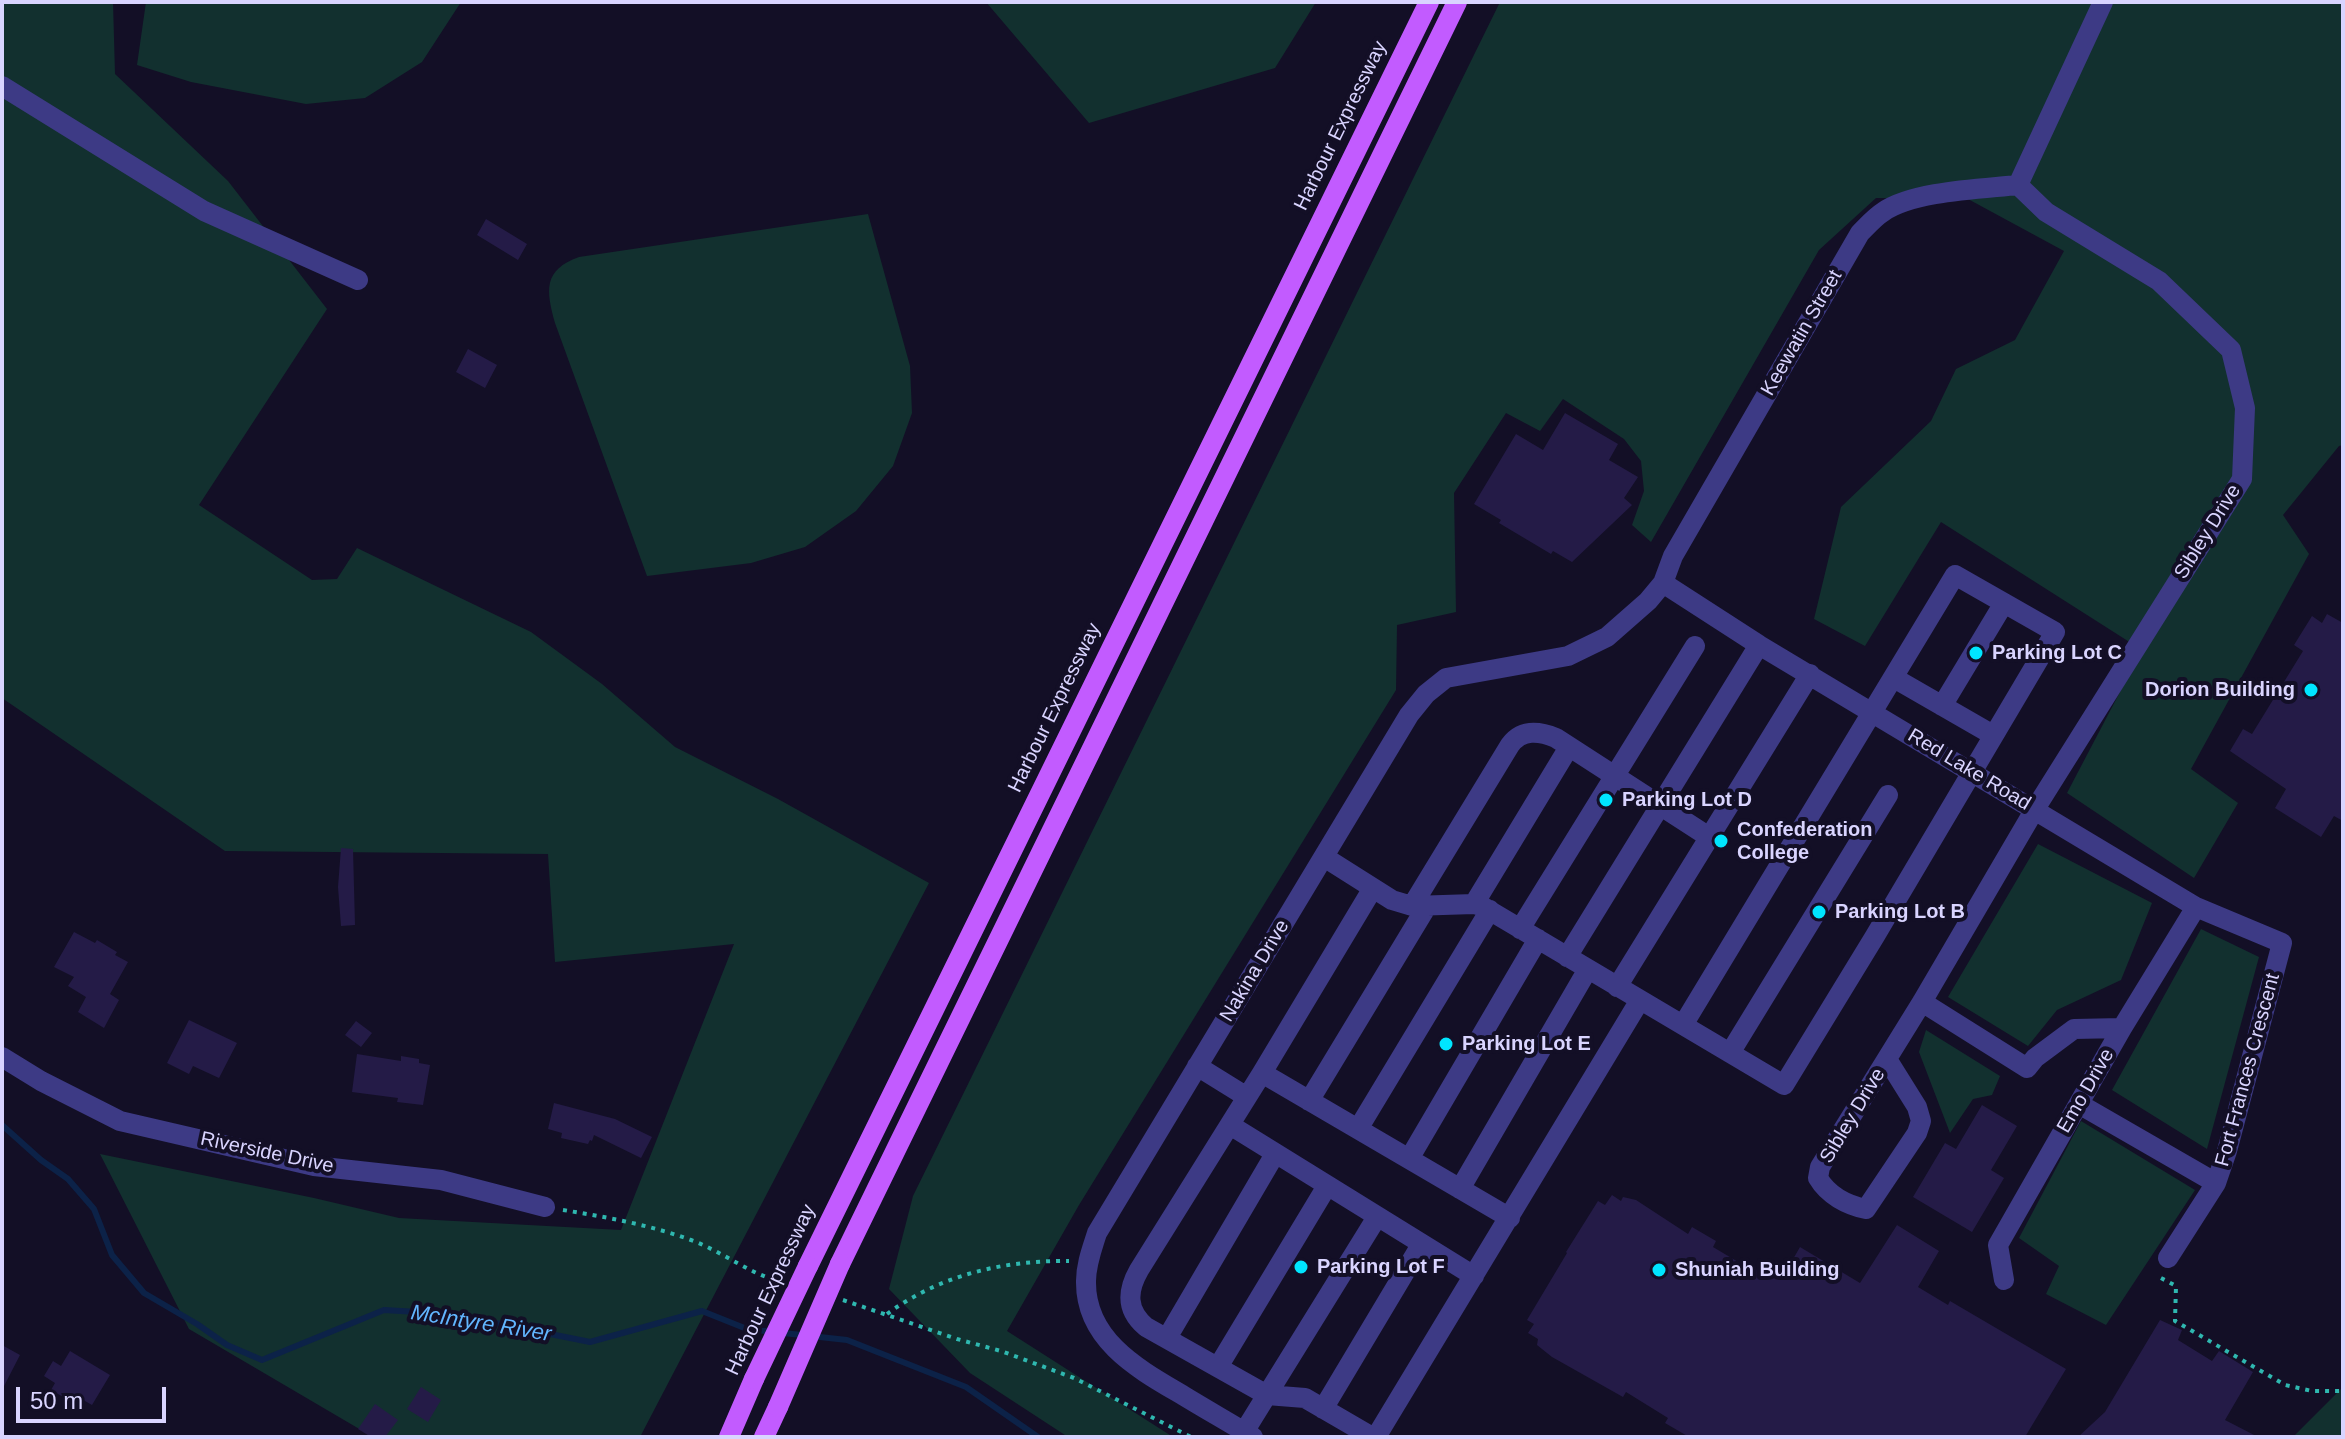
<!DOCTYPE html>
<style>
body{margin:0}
#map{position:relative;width:2345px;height:1439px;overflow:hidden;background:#130f26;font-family:Arial,sans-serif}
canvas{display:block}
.frame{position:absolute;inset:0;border:4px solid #d9d4ff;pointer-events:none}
.scale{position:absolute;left:16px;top:1387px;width:150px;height:36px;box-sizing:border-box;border:4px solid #d9d4ff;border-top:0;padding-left:10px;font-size:24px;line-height:28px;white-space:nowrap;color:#d9d4ff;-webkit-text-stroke:6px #130f26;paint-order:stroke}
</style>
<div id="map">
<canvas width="2345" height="1439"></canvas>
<div class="frame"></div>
<div class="scale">50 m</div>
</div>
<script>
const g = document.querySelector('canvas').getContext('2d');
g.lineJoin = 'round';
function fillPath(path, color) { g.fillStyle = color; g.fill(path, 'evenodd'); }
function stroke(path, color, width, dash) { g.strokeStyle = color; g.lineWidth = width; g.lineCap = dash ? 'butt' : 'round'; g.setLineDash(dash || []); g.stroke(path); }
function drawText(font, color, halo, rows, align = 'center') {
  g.font = font + ' Arial,sans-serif'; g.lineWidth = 8; g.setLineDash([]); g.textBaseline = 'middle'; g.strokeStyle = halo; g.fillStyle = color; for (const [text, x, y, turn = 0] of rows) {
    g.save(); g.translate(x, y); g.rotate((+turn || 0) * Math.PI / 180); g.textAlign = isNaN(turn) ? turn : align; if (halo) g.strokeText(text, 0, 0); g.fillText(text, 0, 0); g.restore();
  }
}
const green = new Path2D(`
 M2,2H113L115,74L228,181L327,309L199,505L312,580L337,579L357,548L531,632L602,684L675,747L778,799L929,883L640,1437H373L189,1329L100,1154L314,1198L399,1218L621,1230L734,944L555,962L548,854L225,851L2,698Z
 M146,2H461L422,62L365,98L306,104L191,82L137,65Z
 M986,2H1316L1275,68L1089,123Z
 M1500,2H2343V445L2339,446L2283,515L2309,554L2191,769L2238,803L2194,878L2067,793L2142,650L1941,522L1865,646L1814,619L1841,507L1931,421L1956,369L2015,340L2064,251L1968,199L1876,198L1819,250L1651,542L1632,525L1644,491L1641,461L1624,439L1563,399L1540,431L1506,413L1454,493L1456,612L1397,625L1396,690L1079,1205L1007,1331L1173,1437H1068L970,1373L889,1289L913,1196Z
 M868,214L910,366L912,413L893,466L856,511L805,547L751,563L647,576L555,323C546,290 543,270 579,257Z
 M2038,844L2152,903L2121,980L2057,1010L2028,1046L1948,997Z
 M2201,929L2259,957L2207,1149L2112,1090Z
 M1926,1030L2000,1076L1992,1095L1973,1099L1950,1133L1919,1052Z
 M2081,1121L2195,1190L2106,1325L2046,1294L2059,1266L2019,1238Z
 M2343,1387V1437H2293Z`);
const stream = new Path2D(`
 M2,1125L41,1160L68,1179L94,1209L112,1255L144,1293L197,1324L227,1345L262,1360L384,1310L451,1314L590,1342L702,1311L747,1329L847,1340L966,1387L1038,1437`);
const building = new Path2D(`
 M486,219L527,244L518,260L477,235Z
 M468,349L497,365L485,388L456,372Z
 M1565,413L1618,444L1609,460L1638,477L1624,498L1632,505L1572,562L1553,551L1551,554L1499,523L1501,520L1474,504L1516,434L1543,450Z
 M2327,614L2343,623V821L2334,816L2321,837L2275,808L2286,789L2230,751L2243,729L2252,734L2303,651L2294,645L2312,616L2322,623Z
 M341,848L353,849L355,925L341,926L338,887Z
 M74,932L95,943L97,940L117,952L115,955L128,962L110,994L119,1000L104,1028L78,1012L86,997L68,986L74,977L54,967Z
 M189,1020L237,1043L219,1078L193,1066L189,1074L167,1063Z
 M356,1021L372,1033L361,1047L345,1035Z
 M357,1054L401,1061V1056L419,1059V1063L430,1065L423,1105L397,1102L398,1098L352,1092Z
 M554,1103L615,1119L652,1137L641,1158L594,1135L592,1141L590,1140L588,1144L561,1138L562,1133L548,1129Z
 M1982,1105L2017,1126L1991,1170L2004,1178L1972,1232L1913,1197L1945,1143L1956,1149Z
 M1612,1195L1621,1201L1623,1197L1636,1200L1688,1234L1692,1227L1716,1241L1713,1247L1755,1272L1758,1267L1781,1280L1800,1247L1860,1283L1897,1225L1939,1251L1918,1287L1948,1305L1950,1301L2066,1369L2025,1437H1689L1665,1423L1668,1418L1626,1392L1623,1397L1552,1357L1537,1345L1538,1339L1528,1333L1534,1324L1527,1320L1567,1253L1566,1252L1598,1201L1605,1205Z
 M2160,1320L2182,1330L2178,1340L2212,1361L2219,1351L2253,1372L2225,1420L2258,1437H2078L2105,1412Z
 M2,1345L20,1355L2,1390Z
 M70,1351L110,1375L92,1405L78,1397L74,1403L51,1390L55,1383L44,1376L53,1361L61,1366Z
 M421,1387L441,1400L428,1422L407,1409Z
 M375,1404L398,1420L385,1437H371L358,1429Z`);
const path = new Path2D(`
 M563,1210C606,1217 650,1225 691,1240C723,1252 748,1273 781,1282
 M2161,1278L2176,1286L2175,1321L2285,1385L2312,1391H2343
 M843,1300L957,1339L1001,1351L1074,1378L1191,1437
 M887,1314C940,1275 1004,1260 1069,1261`);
const minor = new Path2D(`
 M2,86L204,211L358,280
 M2018,185L2103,2
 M1663,583L1759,645L2196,907L2282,943L2227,1151L2216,1183L2079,1104
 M1894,678L1993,735
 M1942,706L2004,603
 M1324,857L1392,900L1412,906L1474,904L1482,906L1784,1085L1875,936L2055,632L1955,575L1683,1025
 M1474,904L1569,747
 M1412,906L1510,745C1522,729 1539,731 1556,738L1709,837
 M1520,929L1695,646
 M1567,957L1759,645
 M1617,987L1810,674
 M1922,1002L2027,1068L2035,1058L2074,1029L2122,1028
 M1730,1053L1888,795
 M2,1057L41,1081L120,1121L314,1166L441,1180L545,1207
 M1887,1059L1917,1107L1921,1121L1917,1133L1866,1209C1847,1205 1828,1195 1818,1178L1820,1167L1922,1002L2035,809L2242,479L2245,408L2231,350L2159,281L2046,212L2018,185
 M1197,1066L1247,1097
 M1262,1073L1510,1218
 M1309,1101L1427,906
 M1230,1125L1474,1276
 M1358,1129L1490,910
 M1409,1159L1538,939
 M1460,1189L1588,969
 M2168,1258L2216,1183
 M2004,1280L1998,1245L2122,1028L2196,907
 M1167,1338L1275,1154
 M1218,1367L1327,1186
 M1323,1409L1421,1245
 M1244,1432L1377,1217
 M1253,1437C1230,1423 1207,1410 1184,1396C1140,1370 1085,1341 1086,1281C1086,1264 1092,1249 1097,1233L1409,715L1426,694L1446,678L1568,656L1607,637L1648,601L1663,583L1673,556L1860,233C1867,226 1875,217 1883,212C1913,191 1981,189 2018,185
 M1372,1437L1305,1398L1267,1395L1146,1327C1126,1310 1127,1291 1139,1270L1262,1073L1373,888
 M1376,1437L1640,1000`);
const major = new Path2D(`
 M840,1264L1457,2
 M808,1266L1429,2
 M729,1437L754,1379
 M764,1437L778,1407`);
const majorBridge = new Path2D(`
 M754,1379L808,1266
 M778,1407L840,1264`);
const markers = [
 [1976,653,8,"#00e5ff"],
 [2311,690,8,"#00e5ff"],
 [1606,800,8,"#00e5ff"],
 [1721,841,8,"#00e5ff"],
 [1819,912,8,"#00e5ff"],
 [1446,1044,8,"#00e5ff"],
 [1301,1267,8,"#00e5ff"],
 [1659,1270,8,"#00e5ff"]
];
const streetNames = [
 ["Harbour Expressway",1341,126,-64],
 ["Keewatin Street",1802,333,-60],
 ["Sibley Drive",2208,532,-58],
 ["Harbour Expressway",1055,708,-64],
 ["Red Lake Road",1969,770,31],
 ["Nakina Drive",1255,971,-59],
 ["Fort Frances Crescent",2248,1070,-75],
 ["Emo Drive",2086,1091,-60],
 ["Sibley Drive",1853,1116,-59],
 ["Riverside Drive",267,1153,12],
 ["Harbour Expressway",771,1290,-65]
];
const poiNames = [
 ["Parking Lot C",1992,653],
 ["Dorion Building",2295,690,"right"],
 ["Parking Lot D",1622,800],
 ["Confederation",1737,830],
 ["College",1737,853],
 ["Parking Lot B",1835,912],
 ["Parking Lot E",1462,1044],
 ["Parking Lot F",1317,1267],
 ["Shuniah Building",1675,1270]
];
const waterNames = [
 ["McIntyre River",481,1324,9]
];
fillPath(green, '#12302f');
stroke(stream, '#0c2248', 6);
fillPath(building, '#241b47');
stroke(path, '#2fb8b0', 4, [4, 6]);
stroke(minor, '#3d3a85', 20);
stroke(major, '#c25bff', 20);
stroke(majorBridge, '#c25bff', 20);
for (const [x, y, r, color] of markers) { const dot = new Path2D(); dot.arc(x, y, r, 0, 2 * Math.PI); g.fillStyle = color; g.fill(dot); stroke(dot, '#130f26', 3); }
drawText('20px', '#d9d4ff', '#130f26', streetNames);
drawText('bold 20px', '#d9d4ff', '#130f26', poiNames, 'left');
drawText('italic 22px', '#62b6ff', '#130f26', waterNames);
</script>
